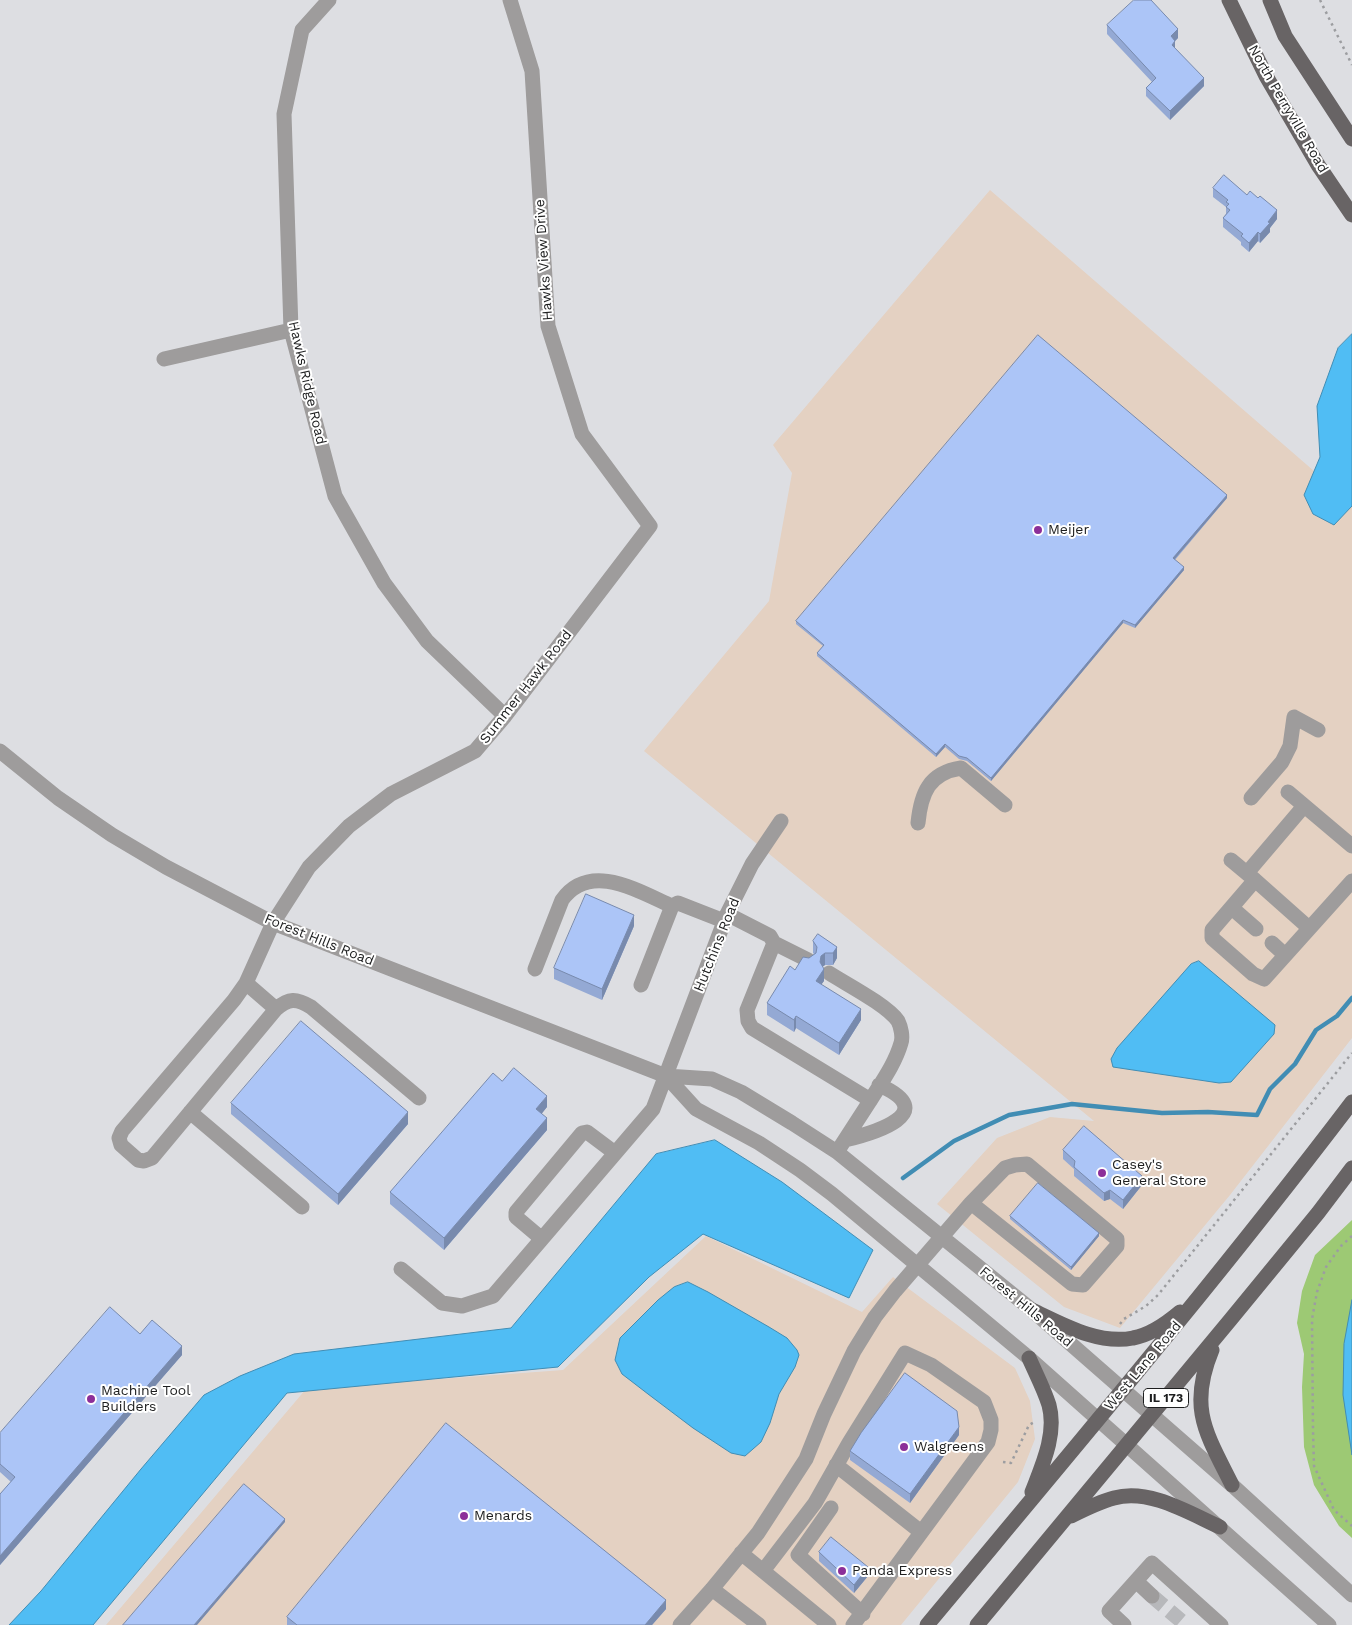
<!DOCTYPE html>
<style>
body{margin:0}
canvas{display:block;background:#dddee2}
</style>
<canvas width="1352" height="1625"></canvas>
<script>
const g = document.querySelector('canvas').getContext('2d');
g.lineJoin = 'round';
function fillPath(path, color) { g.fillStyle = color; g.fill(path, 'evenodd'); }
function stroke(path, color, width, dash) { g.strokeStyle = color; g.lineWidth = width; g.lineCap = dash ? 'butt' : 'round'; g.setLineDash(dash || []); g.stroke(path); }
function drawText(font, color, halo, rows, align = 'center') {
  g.font = font + ' "Work Sans",sans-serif'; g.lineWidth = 4; g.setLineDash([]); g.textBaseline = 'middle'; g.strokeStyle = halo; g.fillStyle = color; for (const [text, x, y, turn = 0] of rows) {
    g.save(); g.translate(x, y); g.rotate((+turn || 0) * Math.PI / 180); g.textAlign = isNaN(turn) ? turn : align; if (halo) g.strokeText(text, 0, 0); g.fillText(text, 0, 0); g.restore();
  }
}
const commercial = new Path2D(`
 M990,190L1352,504V1038L1230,1195L1120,1328L1064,1307L937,1204L997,1138L1050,1117L1094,1121L644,751L769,601L792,473L773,445Z
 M706,1236L862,1312L893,1277L1015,1368L1030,1401L1035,1439L1018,1482L901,1625H106L306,1389L563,1370Z`);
const green = new Path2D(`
 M1352,1220V1538L1339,1526L1314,1485L1304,1447L1302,1387L1304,1354L1297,1323L1302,1291L1315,1255Z`);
const water = new Path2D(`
 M1352,334V506L1334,525L1313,514L1304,495L1320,457L1317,406L1338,348Z
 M1199,961L1275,1025L1274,1034L1231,1082L1219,1083L1113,1067L1111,1059L1117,1048L1191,964Z
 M715,1140L782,1182L873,1250L849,1298L703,1234L649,1277L558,1367L287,1393L93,1625H9L41,1591L141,1469L204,1395L240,1376L294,1354L511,1328L656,1154Z
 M688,1282L708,1292L769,1327L787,1338L797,1350L799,1355L795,1367L779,1394L770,1423L761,1442L745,1456L731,1453L693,1428L648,1394L622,1374L615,1360L620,1338L658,1300L674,1287Z
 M1352,1300V1455L1343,1395L1344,1344Z`);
const stream = new Path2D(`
 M903,1178L954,1141L1009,1115L1072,1104L1162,1113L1208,1112L1257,1115L1270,1089L1295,1064L1316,1030L1337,1016L1352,998`);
const minorTunnel = new Path2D(`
 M1152,1596L1186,1625`);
const path = new Path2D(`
 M1320,0L1352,65
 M1352,1236L1341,1246L1326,1267L1317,1292L1312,1319L1313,1430L1314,1466L1334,1510L1352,1526
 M1120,1324L1124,1319L1146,1306L1158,1295L1352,1053
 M1003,1462L1011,1463L1029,1425L1036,1421`);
const minor = new Path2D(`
 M329,0L302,30L284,114L291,330L335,496L384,583L427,641L505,716
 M164,359L291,330
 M0,751L58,798L112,835L166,867L273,923L666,1076L712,1079L741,1092L792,1123L837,1152L1032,1310L1232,1485L1352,1595
 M1288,792L1352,846
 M1251,798L1282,762L1290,746L1294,717L1318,730
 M918,823C921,793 929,773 961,768L1005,805
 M1231,860L1255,880L1212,930V938L1253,974L1264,979L1352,881
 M1247,873L1304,806
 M1255,880L1309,928
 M1232,908L1256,929
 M727,914L770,936L774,943L747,1010L748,1021L752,1028L867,1098L870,1101L837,1152
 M774,943L808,960
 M1272,943L1285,955
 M535,969L562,900C590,861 638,891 672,906
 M829,973C846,984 887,1005 898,1021C901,1027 903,1037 901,1043C895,1064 881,1083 870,1101
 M246,983L276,1009C289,998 296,998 311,1007L419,1098
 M641,985L672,906L678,903L724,921
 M276,1009L152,1158L144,1161L138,1160L121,1145L119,1138L122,1131L234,1000L246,983L273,923L309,867L349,826L391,794L475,751L505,716L650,526L582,434L548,326L532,71L510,0
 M666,1076L696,1109L759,1143L800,1170L832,1194L1029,1358L1329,1625
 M190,1112L302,1207
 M845,1140C874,1133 942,1113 879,1085
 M542,1239L516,1217V1212L582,1133L587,1132L615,1153
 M401,1269L442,1303L462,1306L493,1296L653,1109L727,914L752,864L781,821
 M836,1465L921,1532
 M831,1508L798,1555L863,1614
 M741,1553L829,1625
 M763,1571L815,1503L849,1443L905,1353L931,1365L984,1402L991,1420V1430L988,1442L853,1625
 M1136,1581L1152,1596
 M712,1589L759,1625
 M680,1625L712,1589L758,1533L806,1459L824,1414L854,1351L875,1317L895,1291L971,1203L1005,1168L1015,1165L1027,1164L1117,1239V1246L1083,1285L1072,1284L971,1203
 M1124,1625L1109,1611L1152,1563L1221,1625`);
const major = new Path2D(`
 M1229,0L1266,76L1318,165L1352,215
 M1270,0L1285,36L1352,139
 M1032,1310C1062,1324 1098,1345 1133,1338C1150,1335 1167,1323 1180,1312
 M1212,1350C1188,1408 1206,1433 1232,1485
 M1029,1358C1036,1374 1044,1389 1049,1405C1057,1434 1042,1466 1032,1492
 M1071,1516C1085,1509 1099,1502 1114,1498C1149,1488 1189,1513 1220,1527
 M927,1625C1071,1452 1216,1281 1352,1102
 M977,1625L1231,1319L1318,1213L1352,1168`);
const wall = new Path2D(`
 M1107,25L1178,38L1175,41V49L1204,86L1170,120L1146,96V88L1152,82L1107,34Z
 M1213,188L1247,195L1277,219L1270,228V232L1260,243L1258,241L1249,252L1241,245V242L1223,227V218L1226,214V207L1213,197Z
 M1227,498L1175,560L1184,570L1135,628L1123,623L991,781L967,761L959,759L945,747L936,757L817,656V653L823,646L796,624V621Z
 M634,926L602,1000L554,979V968Z
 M813,941L837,947V958L833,965H825L822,967L824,981L821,984L861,1020L839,1055L796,1028L794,1032L767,1015V1003L809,958L814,954L813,953Z
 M502,1081L547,1107L541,1114L547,1130L444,1250L390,1204V1192Z
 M231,1103L408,1124L338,1205L231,1114Z
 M1063,1150L1142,1185L1123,1209L1110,1199L1104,1201L1074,1176V1169L1063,1159Z
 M1010,1216L1099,1236L1071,1270L1010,1219Z
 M140,1334L182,1355L0,1565V1494L11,1482L0,1472V1433Z
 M959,1435L910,1503L850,1460V1451Z
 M819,1552L868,1576L854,1593L819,1561Z
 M666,1609L652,1625H287V1617Z`);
const shadedWall = new Path2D(`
 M1178,29V38L1171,45V36Z
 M1175,41V50L1172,45Z
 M1204,78V86L1170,120V111Z
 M1277,210V219L1270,228V232L1260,243V234L1268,222Z
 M1258,232V241L1249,252V243Z
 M1227,495V498L1173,561V558Z
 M1184,567V570L1135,628V625Z
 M1123,620V623L991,781V778Z
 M945,744V747L936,757V754Z
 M634,915V926L602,1000V989Z
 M837,947V958L833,965V953Z
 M825,953V965L821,968L820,962L821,956Z
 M824,969V981L816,992V981Z
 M861,1009V1020L839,1055V1043Z
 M796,1016V1028L794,1032V1020Z
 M547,1096V1107L536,1121V1109Z
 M408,1112V1124L338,1205V1194Z
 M547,1118V1130L444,1250V1238Z
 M1142,1176V1185L1123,1209V1200Z
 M1110,1190V1199L1104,1201V1193Z
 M1099,1233V1236L1071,1270V1267Z
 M182,1346V1355L0,1565V1556Z
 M959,1427V1435L910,1503V1494Z
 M285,1519V1522L197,1625H194Z
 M868,1567V1576L854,1593V1585Z
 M666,1600V1609L652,1625H645Z`);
const building = new Path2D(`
 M1134,0H1151L1178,29L1171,36L1175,41L1172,45L1204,78L1170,111L1146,88L1156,78L1107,25Z
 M1224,175L1247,195L1250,191L1258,198L1260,196L1277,210L1268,222L1270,223L1260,234L1258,232L1249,243L1241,236L1243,234L1223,218L1230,210L1226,207L1229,204L1226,202L1228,200L1213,188Z
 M1038,335L1227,495L1173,558L1184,567L1135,625L1123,620L991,778L967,758L959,756L945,744L936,754L817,653L824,645L796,621Z
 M586,894L634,915L602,989L554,968Z
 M818,934L837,947L833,953H825L821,956L820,962L824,969L816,981L861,1009L839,1043L796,1016L794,1020L767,1003L790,966L795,970L803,957L809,958L816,953L817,947L813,941Z
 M301,1021L408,1112L338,1194L231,1103Z
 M514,1068L547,1096L536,1109L547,1118L444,1238L390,1192L493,1073L502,1081Z
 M1084,1126L1142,1176L1123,1200L1110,1190L1104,1193L1074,1167L1075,1161L1063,1150Z
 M1038,1183L1099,1233L1071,1267L1010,1216Z
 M110,1307L140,1334L152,1320L182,1346L0,1556V1494L15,1477L0,1464V1433Z
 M905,1373L957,1411L959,1427L910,1494L850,1451L861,1433Z
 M446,1423L666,1600L645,1625H297L287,1617Z
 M244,1484L285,1519L194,1625H123Z
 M831,1537L868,1567L854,1585L819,1552Z`);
const markers = [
 [1038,530,5,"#8c2f99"],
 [1102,1173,5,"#8c2f99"],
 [91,1399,5,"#8c2f99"],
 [904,1447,5,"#8c2f99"],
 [464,1516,5,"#8c2f99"],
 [842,1571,5,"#8c2f99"]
];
const shields = [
 [1166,1398,45]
];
const shieldNames = [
 ["IL 173",1166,1398]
];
const streetNames = [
 ["North Perryville Road",1288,109,60],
 ["Hawks View Drive",544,260,-94],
 ["Hawks Ridge Road",307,383,77],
 ["Summer Hawk Road",526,687,-52],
 ["Forest Hills Road",319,940,22],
 ["Hutchins Road",717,945,-68],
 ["Forest Hills Road",1026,1307,40],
 ["West Lane Road",1143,1366,-50]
];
const poiNames = [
 ["Meijer",1048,530],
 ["Casey's",1112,1165],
 ["General Store",1112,1181],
 ["Machine Tool",101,1391],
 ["Builders",101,1407],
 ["Walgreens",914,1447],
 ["Menards",474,1516],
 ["Panda Express",852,1571]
];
fillPath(commercial, '#e4d1c2');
fillPath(green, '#9dc974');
fillPath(water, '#50bdf4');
stroke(water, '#418db4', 1);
stroke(stream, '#418db4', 4.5);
stroke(minorTunnel, '#b7b8bb', 15, [15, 8]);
stroke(path, '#9c9da0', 2.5, [2.5, 4]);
stroke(minor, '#9e9c9c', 15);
stroke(major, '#686465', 15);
fillPath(wall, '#94a9d4');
fillPath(shadedWall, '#788aad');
fillPath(building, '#acc5f7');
stroke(building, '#788aad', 1);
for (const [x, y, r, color] of markers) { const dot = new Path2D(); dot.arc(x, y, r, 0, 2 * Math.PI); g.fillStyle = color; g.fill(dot); stroke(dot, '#fff', 2); }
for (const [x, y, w] of shields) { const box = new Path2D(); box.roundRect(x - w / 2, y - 9.5, w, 19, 4); g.fillStyle = '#fff'; g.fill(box); stroke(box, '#1d1e1f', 1); }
drawText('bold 12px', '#1d1e1f', null, shieldNames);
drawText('14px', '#1d1e1f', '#fff', streetNames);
drawText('14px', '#1d1e1f', '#fff', poiNames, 'left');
</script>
